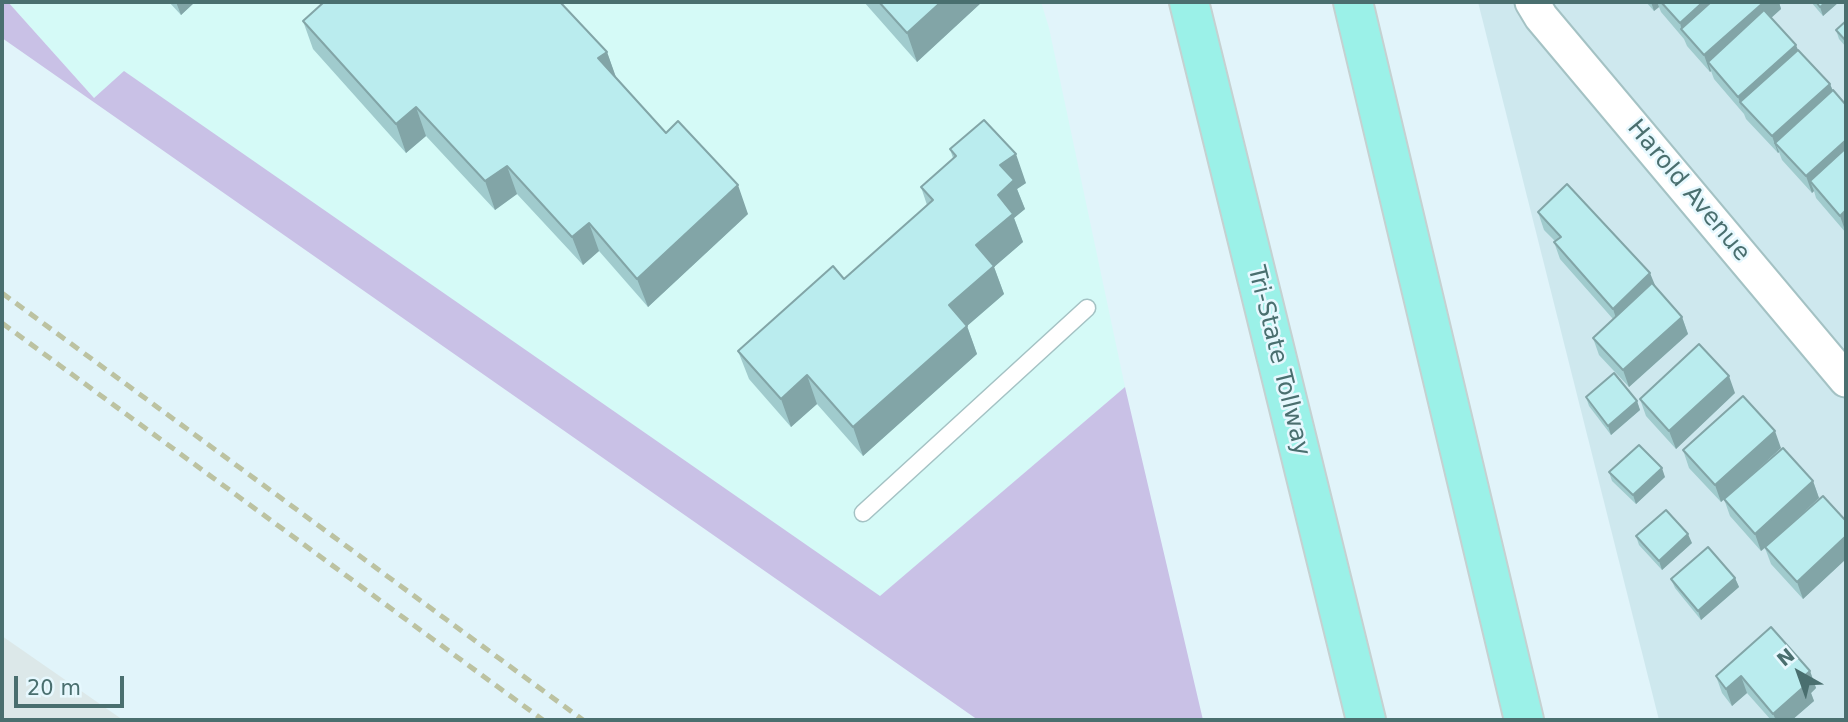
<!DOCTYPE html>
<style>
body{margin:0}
#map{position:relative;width:1848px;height:722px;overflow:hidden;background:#e1f4fa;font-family:"DejaVu Sans",sans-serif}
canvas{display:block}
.frame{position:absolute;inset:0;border:4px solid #4a6f6f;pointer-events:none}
.north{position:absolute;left:1764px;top:638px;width:70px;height:70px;-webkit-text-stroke:5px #e6f8fe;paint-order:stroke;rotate:320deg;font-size:19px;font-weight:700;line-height:28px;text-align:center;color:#4a6f6f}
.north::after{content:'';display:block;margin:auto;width:24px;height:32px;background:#4a6f6f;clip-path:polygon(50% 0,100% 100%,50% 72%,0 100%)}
.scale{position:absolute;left:14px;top:676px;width:110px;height:32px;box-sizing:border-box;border:4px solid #4a6f6f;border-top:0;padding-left:9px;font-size:21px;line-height:24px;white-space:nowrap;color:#4a6f6f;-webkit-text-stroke:5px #e6f8fe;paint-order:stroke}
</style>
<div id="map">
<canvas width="1848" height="722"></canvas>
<div class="frame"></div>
<div class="north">N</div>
<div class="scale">20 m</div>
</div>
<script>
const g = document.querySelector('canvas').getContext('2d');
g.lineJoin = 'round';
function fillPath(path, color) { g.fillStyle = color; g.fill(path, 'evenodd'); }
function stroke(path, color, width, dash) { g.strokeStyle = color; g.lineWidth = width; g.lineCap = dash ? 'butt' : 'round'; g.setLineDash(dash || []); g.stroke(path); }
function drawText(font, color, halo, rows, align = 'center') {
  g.font = font + ' "DejaVu Sans",sans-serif'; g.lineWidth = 5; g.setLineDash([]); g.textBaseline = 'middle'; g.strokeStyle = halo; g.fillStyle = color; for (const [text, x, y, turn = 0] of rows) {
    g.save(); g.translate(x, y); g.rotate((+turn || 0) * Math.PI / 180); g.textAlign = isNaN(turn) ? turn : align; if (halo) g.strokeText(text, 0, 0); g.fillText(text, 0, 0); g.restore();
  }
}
const residential = new Path2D(`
 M1478,2H1846V720H1659Z`);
const commercial = new Path2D(`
 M8,2H1041L1049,28L1125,387L880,597L124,72L94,98Z`);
const industrial = new Path2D(`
 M2,636L123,720H2Z`);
const green = new Path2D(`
 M2,2H8L94,98L124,71L880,596L1125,387L1203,720H978L2,38Z`);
const lane = new Path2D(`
 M863,513L1087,308`);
const street = new Path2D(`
 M1532,2L1541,17L1846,380`);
const highway = new Path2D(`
 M1189,2L1366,720
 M1353,2L1524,720`);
const rail = new Path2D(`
 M2,293L583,720
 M2,323L543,720`);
const wall = new Path2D(`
 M169,2H195L181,15Z
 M864,2H982L917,62Z
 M1646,2H1779L1781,9L1771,18L1799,51L1830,84L1833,91L1846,105V233L1816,198L1814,191L1812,193L1782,160L1779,152L1778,153L1746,119L1744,114L1714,79L1711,71L1710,72L1687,46L1684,39L1661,12L1659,7L1654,11Z
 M1811,2H1839L1823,16Z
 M303,21L607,52L616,78L666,133L748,214L648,307L599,251L583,265L517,194L495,210L426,136L406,153L313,49Z
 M1846,21V47L1839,39L1836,30Z
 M950,149L1026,183L1017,189L1025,209L1014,218L1023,242L994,267L1004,294L967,326L977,354L863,456L817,404L791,427L749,379L738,351L844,279L927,205L921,187L953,158Z
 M1538,212L1655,287L1682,317L1688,334L1629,387L1599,355L1593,338L1613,319L1560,259L1554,242L1555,241L1544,230Z
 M1735,393L1676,449L1646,416L1640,399Z
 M1586,397L1637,401L1640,410L1611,435L1589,406Z
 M1781,448L1749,477L1813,481L1819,498L1784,530L1846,521V559L1803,599L1771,564L1765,548L1761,551L1730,516L1724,499L1721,502L1689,468L1683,450Z
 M1609,472L1665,477L1636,504L1612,481Z
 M1636,536L1692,543L1662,570L1639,545Z
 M1735,578L1739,587L1701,620L1675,588L1671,579Z
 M1810,671L1816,688L1811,693L1814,701L1792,720H1771L1747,693L1732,706L1722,693L1716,676Z`);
const shadedWall = new Path2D(`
 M176,2H195L181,15Z
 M941,2H982L917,62L907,33Z
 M1651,2H1657L1659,7L1654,11Z
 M1703,2H1728L1682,31L1680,23Z
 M1764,2H1779L1781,9L1714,69L1708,62L1711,71L1710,72L1704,55Z
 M1826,2H1839L1823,16L1820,7Z
 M1796,45L1803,62L1740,102L1744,114L1738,97Z
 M607,52L617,80L598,58Z
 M1830,84L1837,101L1775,143L1779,152L1778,153L1772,136Z
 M416,107L426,136L406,153L396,124Z
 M1846,140V163L1810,181L1814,191L1812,193L1806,176Z
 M1016,154L1026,183L1017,189L1025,209L1014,218L1023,242L994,267L1004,294L967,326L977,354L863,456L853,427L949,305L998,195L1000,165Z
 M507,166L517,194L495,210L485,181Z
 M738,185L748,214L648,307L637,279Z
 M1846,210V223L1844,220L1846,226V233L1840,216Z
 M589,223L599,251L583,265L572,237Z
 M1650,273L1657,290L1619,327L1613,309Z
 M1682,317L1688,334L1629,387L1623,370Z
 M807,375L817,404L791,427L781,399Z
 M1729,376L1735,393L1676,449L1669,431Z
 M1637,401L1640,410L1611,435L1608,426Z
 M1775,431L1781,448L1721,502L1715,485Z
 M1662,468L1665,477L1636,504L1633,495Z
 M1813,481L1819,498L1761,551L1755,534Z
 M1688,534L1692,543L1662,570L1659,561Z
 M1846,536V559L1803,599L1797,582Z
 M1735,578L1739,587L1701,620L1698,611Z
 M1810,671L1816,688L1811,693L1814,701L1792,720H1776L1773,714L1802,678Z
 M1741,676L1747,693L1732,706L1726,689Z`);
const building = new Path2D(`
 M324,2H560L607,52L598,58L666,133L678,121L738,185L637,279L589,223L572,237L507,166L485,181L416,107L396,124L303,21Z
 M879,2H941L907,33Z
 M1661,2H1703L1680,23Z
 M1711,2H1764L1704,55L1681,29Z
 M1816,2H1826L1820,7Z
 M1764,10L1796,45L1738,97L1708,62Z
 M1846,21V41L1836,30Z
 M1798,50L1830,84L1772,136L1740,102Z
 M1833,90L1846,105V140L1806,176L1775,143Z
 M984,120L1016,154L1000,165L1014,180L998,195L1013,214L976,245L994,266L949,305L967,326L853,427L807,375L781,399L738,351L833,266L844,279L933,200L921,187L956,156L950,149Z
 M1846,148V210L1840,216L1810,181Z
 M1567,184L1650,273L1613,309L1554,242L1561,237L1538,212Z
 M1652,283L1682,317L1623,370L1593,338Z
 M1699,344L1729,376L1669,431L1640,399Z
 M1614,373L1637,401L1608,426L1586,397Z
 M1743,396L1775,431L1715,485L1683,450Z
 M1639,445L1662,468L1633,495L1609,472Z
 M1783,448L1813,481L1755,534L1724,499Z
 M1823,496L1846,521V536L1797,582L1765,547Z
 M1666,510L1688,534L1659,561L1636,536Z
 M1708,547L1735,578L1698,611L1671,579Z
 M1771,627L1810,671L1802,678L1808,683L1773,714L1741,676L1726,689L1716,676Z`);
const streetNames = [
 ["Harold Avenue",1688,191,50],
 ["Tri-State Tollway",1278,361,76]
];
fillPath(residential, '#cee8ee');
fillPath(commercial, '#d5faf7');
fillPath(industrial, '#dce8e9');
fillPath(green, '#c9c1e6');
stroke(lane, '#a4c2c4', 19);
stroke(street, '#a4c2c4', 37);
stroke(highway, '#c5d1d1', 42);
stroke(lane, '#fff', 16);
stroke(street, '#fff', 33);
stroke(highway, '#9bf1e8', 38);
stroke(rail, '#bcc2a1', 5, [10, 7]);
fillPath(wall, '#a0cbcd');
fillPath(shadedWall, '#82a5a7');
fillPath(building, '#baecee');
stroke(building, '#82a5a7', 2);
drawText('24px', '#4a6f6f', '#e6f8fe', streetNames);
</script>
